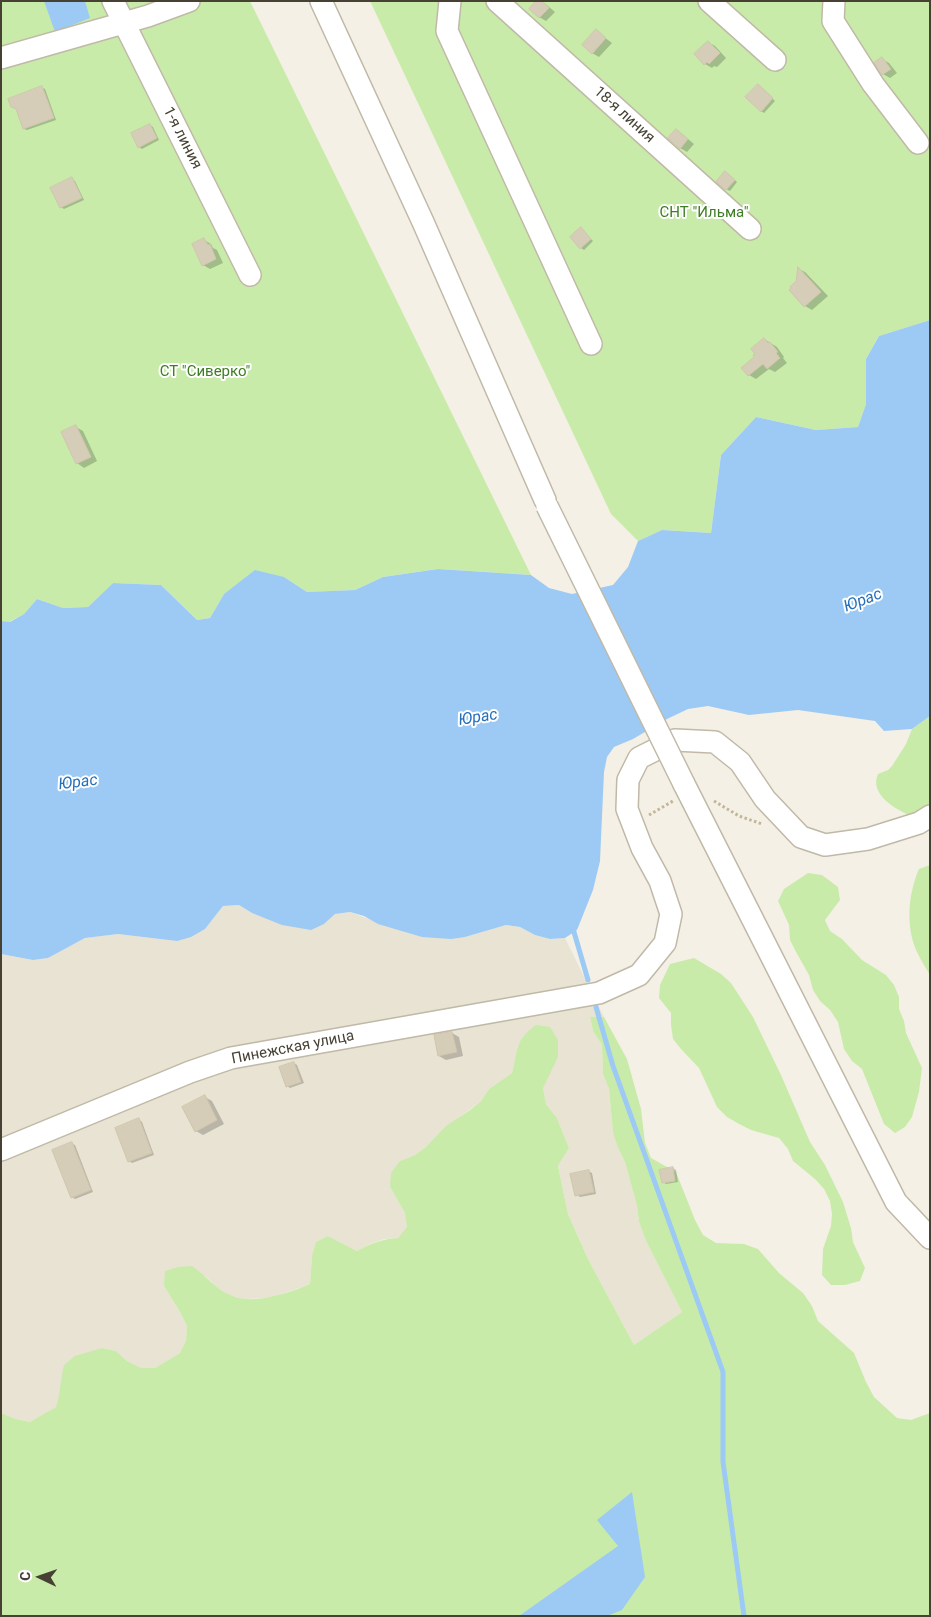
<!DOCTYPE html>
<meta charset="utf-8">
<style>
body{margin:0}
#map{position:relative;width:931px;height:1617px;overflow:hidden;background:#f4f0e5;font-family:Roboto,sans-serif}
canvas{display:block}
.frame{position:absolute;inset:0;border:2px solid #474134;pointer-events:none}
.north{position:absolute;left:15px;top:1552px;width:50px;height:50px;-webkit-text-stroke:4px #fff;paint-order:stroke;rotate:273deg;font-size:14px;font-weight:700;line-height:20px;text-align:center;color:#474134}
.north::after{content:'';display:block;margin:auto;width:18px;height:22px;background:#474134;clip-path:polygon(50% 0,100% 100%,50% 72%,0 100%)}
</style>
<div id="map">
<canvas width="931" height="1617"></canvas>
<div class="frame"></div>
<div class="north">С</div>
</div>
<script>
const g = document.querySelector('canvas').getContext('2d');
g.lineJoin = 'round';
function fillPath(path, color) { g.fillStyle = color; g.fill(path, 'evenodd'); }
function stroke(path, color, width, dash) { g.strokeStyle = color; g.lineWidth = width; g.lineCap = dash ? 'butt' : 'round'; g.setLineDash(dash || []); g.stroke(path); }
function drawText(font, color, halo, rows, align = 'center') {
  g.font = font + ' Roboto,sans-serif'; g.lineWidth = 4; g.setLineDash([]); g.textBaseline = 'middle'; g.strokeStyle = halo; g.fillStyle = color; for (const [text, x, y, turn = 0] of rows) {
    g.save(); g.translate(x, y); g.rotate((+turn || 0) * Math.PI / 180); g.textAlign = isNaN(turn) ? turn : align; if (halo) g.strokeText(text, 0, 0); g.fillText(text, 0, 0); g.restore();
  }
}
const residential = new Path2D(`
 M239,905L252,913L266,918L324,924L334,914L350,912L393,928L465,937L506,925L520,927L535,935L550,939L565,938L604,1017H590L593,1031L602,1045L603,1074L609,1089L613,1133L618,1148L625,1162L637,1206L639,1222L646,1241L682,1312L634,1345L588,1259L568,1214L558,1166L569,1148L557,1118L546,1104L543,1088L518,1045L512,1073L489,1089L481,1101L458,1118L426,1147L415,1155L400,1161L390,1187L405,1213L408,1227L398,1238L384,1239L370,1244L357,1251L328,1236L312,1256L310,1284L271,1298L244,1299L230,1296L217,1287L205,1276L164,1286L180,1312L187,1326L186,1340L180,1353L155,1368H141L127,1361L116,1351L102,1348L88,1353L61,1379V1393L56,1407L44,1415L30,1422L16,1419L1,1413V954L33,960L48,958L85,938L118,934L177,941L205,929L223,906Z`);
const green = new Path2D(`
 M1,1H250L531,575L438,569L383,577L355,590L307,592L284,577L224,594L210,618L197,620L161,585L113,583L88,607L63,608L37,599L24,614L9,622L1,621Z
 M370,1H930V320L879,336L866,359V404L858,427L816,430L756,417L721,455L711,533L662,530L638,541L611,514Z
 M930,716V808L911,816C895,809 869,794 878,774L888,770L892,766L906,744L912,729Z
 M930,865V975C926,968 921,961 918,954C905,928 908,894 919,869Z
 M808,873L822,875L838,887L840,900L825,920L830,931L842,939L862,960L886,975L894,985L899,997V1009L904,1021L906,1033L922,1068L919,1092L912,1117L905,1127L895,1133L884,1124L862,1069L852,1061L844,1049L838,1022L830,1010L820,1001L813,990L809,975L796,952L790,940L789,925L778,901L784,889Z
 M694,958L721,974L731,983L753,1017L781,1075L810,1142L825,1165L843,1202L851,1228L853,1242L865,1268L860,1281L845,1285H831L822,1275L823,1249L831,1226L832,1214L830,1201L824,1189L815,1179L793,1161L788,1149L779,1138L751,1130L739,1124L727,1117L717,1107L699,1068L681,1049L673,1039L671,1025V1013L659,998L660,985L670,964Z
 M590,1017H604L627,1059L641,1109L645,1143L651,1158L676,1172L695,1220L703,1235L716,1243L744,1244L758,1249L779,1273L803,1293L812,1306L818,1321L854,1353L866,1382L874,1397L897,1418L911,1420L930,1413V1616H1V1413L16,1419L30,1422L56,1407C61,1392 60,1380 64,1365L75,1356L102,1348L116,1351L127,1361L141,1368H155L180,1353L186,1340L187,1326L180,1312L164,1286L165,1271L178,1267L192,1266C205,1275 216,1289 230,1295C254,1306 288,1293 310,1284L312,1256L316,1242L328,1236L357,1251C371,1243 383,1239 398,1238L407,1227L405,1213L390,1187L391,1173L400,1161L415,1155L426,1147L446,1126L470,1110L481,1101L489,1089L512,1073C518,1049 515,1040 536,1025L550,1027L558,1040V1057L543,1088L546,1104L557,1118L569,1148L558,1166L568,1214L588,1259L634,1345L682,1312L646,1241L639,1222L637,1206L625,1162L618,1148L613,1133L609,1089L603,1074L602,1045L593,1031Z`);
const water = new Path2D(`
 M44,1H85L90,18L55,32Z
 M930,320V716L912,729L884,731L875,721L798,710L749,715L708,706L688,709L667,719L633,739L614,747L607,757L604,772L600,861L593,890L577,930L565,938L550,939L535,935L520,927L506,925L465,937L451,939L422,937L378,924L364,916L350,912L335,914L324,924L311,930L282,925L252,913L239,905L223,906L205,929L191,937L177,941L118,934L85,938L48,958L33,960L1,954V621L10,622L24,614L37,599L63,608L88,607L113,583L161,585L197,620L210,618L224,594L255,570L284,577L307,592L355,590L383,577L438,569L531,575L549,588L572,594L613,585L628,567L638,541L662,530L711,533L721,455L756,417L816,430L858,427L866,404V359L879,336Z
 M632,1492L645,1577L622,1610L607,1616H519L618,1546L597,1520Z`);
const shadow = new Path2D(`
 M542,1L555,12L546,21L539,17Z
 M596,31L612,43L599,57L592,53Z
 M708,42L715,46L726,58L717,67L714,66L712,68L705,64L696,54Z
 M882,59L889,63L897,73L890,78L883,74Z
 M41,87L45,89L56,120L27,130L24,129Z
 M761,87L775,101L764,113L761,111Z
 M150,125L153,127L159,140L142,149L139,147Z
 M677,130L694,144L687,152L680,148Z
 M728,174L737,182L730,191L726,189Z
 M72,179L75,181L84,200L64,209L61,207Z
 M581,229L593,241L584,250L581,248Z
 M204,240L211,244L213,248L217,250L223,263L210,269L203,265Z
 M799,269L805,272L828,296L812,310L805,306L791,290L798,281Z
 M764,339L777,347L784,357L783,358L787,363L775,372L769,369L756,379L749,375Z
 M76,427L83,431L97,461L84,468L77,463Z
 M452,1033L459,1037L463,1056L446,1060L439,1056Z
 M294,1063L297,1065L304,1083L290,1088L287,1086Z
 M205,1097L212,1101L224,1124L203,1135L196,1131Z
 M139,1120L142,1122L154,1155L132,1163L129,1161Z
 M72,1144L75,1145L93,1192L75,1199L72,1197Z
 M673,1168L676,1170L678,1182L666,1184L663,1182Z
 M588,1171L592,1173L596,1194L580,1197L577,1195Z`);
const stream = new Path2D(`
 M574,932L588,980
 M596,1007L613,1066L723,1372V1462L744,1616`);
const building = new Path2D(`
 M536,1H542L549,8L539,18L529,9Z
 M596,29L606,38L592,54L582,45Z
 M708,41L720,53L709,64L707,62L704,65L694,54Z
 M882,57L891,69L882,75L874,63Z
 M758,84L773,98L761,112L745,97Z
 M42,86L54,118L23,129L16,109L11,107L8,99Z
 M150,124L157,138L138,148L131,133Z
 M676,129L688,139L680,149L668,138Z
 M725,171L735,180L726,190L716,182Z
 M72,177L82,198L60,208L50,188Z
 M581,227L591,239L580,249L570,237Z
 M204,238L208,245L210,244L216,259L202,266L192,244Z
 M798,267L821,292L804,307L789,290L791,288L790,287L796,281Z
 M764,338L768,343L770,342L778,352L776,353L780,358L767,369L763,364L748,376L741,368L754,357L753,355L755,354L751,349Z
 M76,425L91,457L76,464L61,432Z
 M452,1032L457,1052L438,1056L434,1035Z
 M294,1062L301,1082L286,1087L279,1067Z
 M205,1095L217,1120L195,1132L182,1107Z
 M139,1118L152,1153L128,1162L115,1128Z
 M72,1142L91,1190L71,1198L52,1150Z
 M673,1167L675,1181L662,1183L659,1170Z
 M589,1170L594,1192L575,1196L570,1174Z`);
const path = new Path2D(`
 M714,801L739,816L762,824
 M649,815L673,801`);
const minor = new Path2D(`
 M113,1L250,275
 M321,1L423,222L545,500
 M450,1L447,31L591,344
 M497,1L750,229
 M709,1L775,60
 M834,1L833,21L873,84L918,143
 M1,58L148,16L189,1
 M684,784L896,1202L930,1238
 M1,1150L190,1072L231,1058L599,993L639,975L665,943L671,914L660,881L642,848L627,809L628,780L639,758L675,740L715,742L740,762L765,799L801,837L825,845L868,839L919,823L930,816`);
const minorBridge = new Path2D(`
 M547,506L684,784`);
const streetNames = [
 ["18-я линия",624,115,42],
 ["1-я линия",182,138,63],
 ["Пинежская улица",293,1048,-11]
];
const parkNames = [
 ["СНТ \"Ильма\"",704,213],
 ["СТ \"Сиверко\"",205,372]
];
const waterNames = [
 ["Юрас",863,601,-21],
 ["Юрас",478,718,-9],
 ["Юрас",78,783,-7]
];
fillPath(residential, '#e8e3d2');
fillPath(green, '#c9ebaa');
fillPath(water, '#9ccaf5');
fillPath(shadow, '#0003');
stroke(stream, '#9ccaf5', 5);
fillPath(building, '#d6cdb9');
stroke(building, '#d1c6ac', 1);
stroke(minor, '#c0b9a7', 24);
stroke(path, '#c3b697', 3, [2.5, 2.5]);
stroke(minor, '#fff', 21);
stroke(minorBridge, '#c0b9a7', 24, []);
stroke(minorBridge, '#fff', 21);
drawText('15px', '#474134', '#fff', streetNames);
drawText('15px', '#3e7d23', '#fff', parkNames);
drawText('italic 16px', '#2570ba', '#fff', waterNames);
</script>
